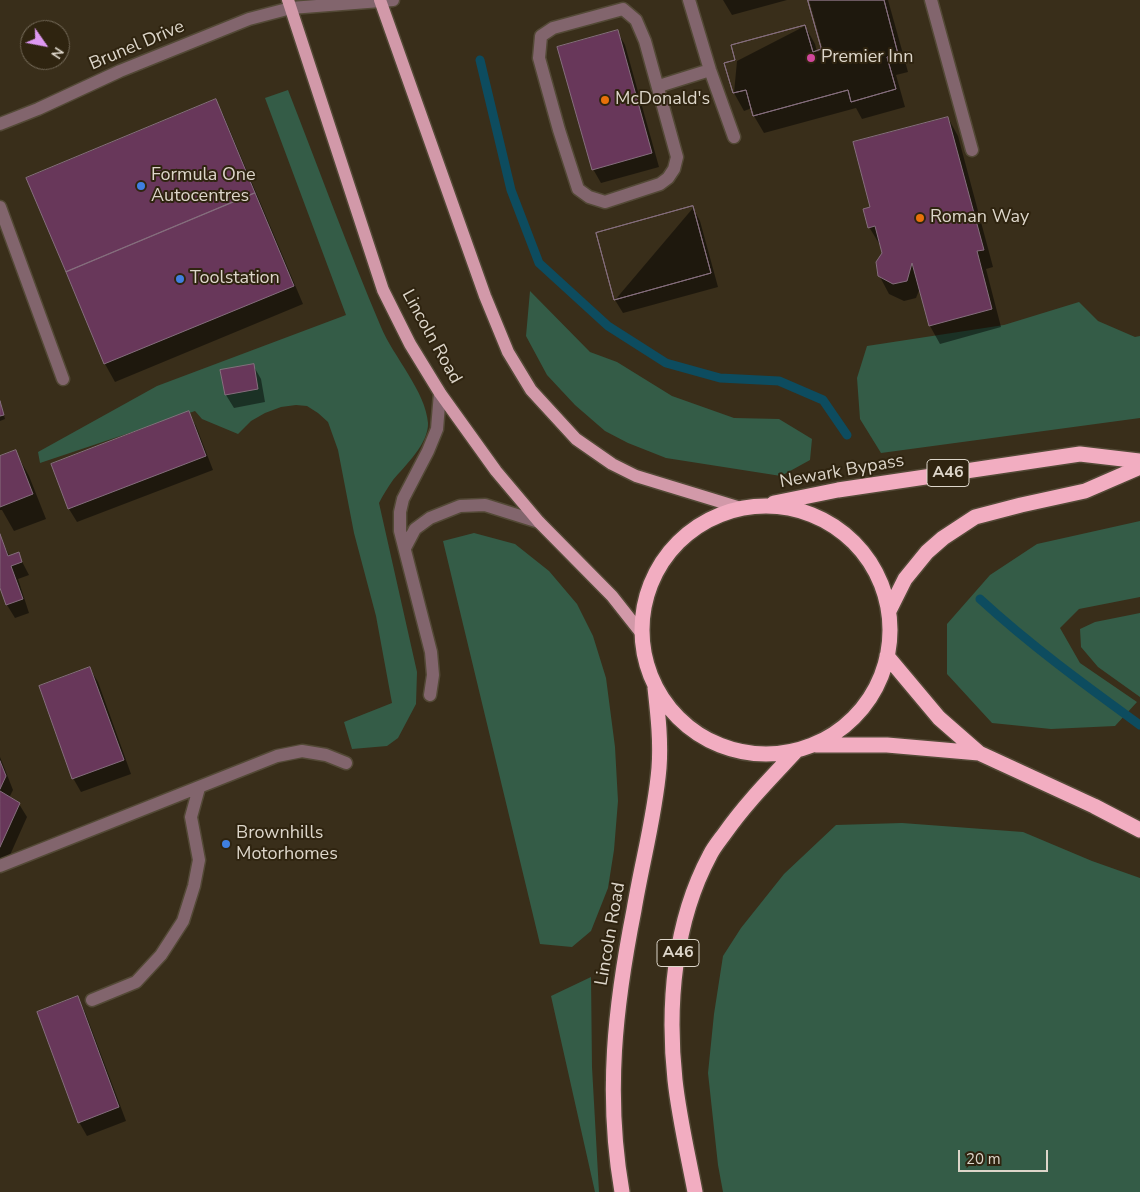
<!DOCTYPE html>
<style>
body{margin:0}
#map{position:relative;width:1140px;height:1192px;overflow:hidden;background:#392e1a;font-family:"Nunito Sans",sans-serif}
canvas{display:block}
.north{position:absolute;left:20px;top:20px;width:50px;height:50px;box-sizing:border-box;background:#2f2410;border:1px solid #756b5a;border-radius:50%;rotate:123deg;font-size:14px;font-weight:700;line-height:20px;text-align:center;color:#ddd6ca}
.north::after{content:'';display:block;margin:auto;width:18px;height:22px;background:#de98f2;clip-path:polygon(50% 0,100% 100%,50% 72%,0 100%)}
.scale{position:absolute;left:958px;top:1150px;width:90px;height:22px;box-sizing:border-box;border:2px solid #ddd6ca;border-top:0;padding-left:6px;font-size:15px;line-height:18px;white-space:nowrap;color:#ddd6ca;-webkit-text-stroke:4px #2f2410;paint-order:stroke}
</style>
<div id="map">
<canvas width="1140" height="1192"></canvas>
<div class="north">N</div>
<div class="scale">20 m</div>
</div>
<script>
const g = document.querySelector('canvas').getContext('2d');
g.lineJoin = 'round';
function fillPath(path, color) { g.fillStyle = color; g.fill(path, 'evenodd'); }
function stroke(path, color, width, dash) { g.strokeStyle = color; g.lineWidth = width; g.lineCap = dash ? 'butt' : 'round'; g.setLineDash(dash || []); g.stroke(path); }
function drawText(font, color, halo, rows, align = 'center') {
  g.font = font + ' "Nunito Sans",sans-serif'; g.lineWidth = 4; g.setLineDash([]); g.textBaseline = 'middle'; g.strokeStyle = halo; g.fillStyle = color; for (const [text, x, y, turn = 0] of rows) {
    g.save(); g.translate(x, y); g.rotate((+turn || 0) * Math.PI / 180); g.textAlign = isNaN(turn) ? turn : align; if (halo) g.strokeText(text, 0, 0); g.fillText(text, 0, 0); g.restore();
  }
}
const green = new Path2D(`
 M288,90C319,169 348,249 381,327C393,356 426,392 428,423C429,443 405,466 393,480C388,487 383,495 379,503L417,672L416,704L398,738L387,746L352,749L344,722L392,703L376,616L354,533L338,450L328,422L318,413L307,406L296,405L281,407L265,413L251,421L238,434L202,419L195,411L40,463L38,452L157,386L346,315L265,98Z
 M530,291L590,352L617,362L672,396L734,418L779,419L812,439L810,460L781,476L666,458L628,443L605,431L575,405L547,375L526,336Z
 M1079,302L1098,321L1135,337L1140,336V418L881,453L860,419L857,378L867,346L1004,325Z
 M1140,521V597L1079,609L1060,628L1080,663L1137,702L1115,726L1051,729L992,723L947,674V624L990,575L1037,544Z
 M474,533L515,544L549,571L577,604L593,636L606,678L615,747L618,801L614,850L608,888L591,931L572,947L540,944L443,541Z
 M1140,613V697L1098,667L1081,647L1080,629L1095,622Z
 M902,823L1023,832L1092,861L1140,878V1192H723L718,1165L708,1073L714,1014L723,956L741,928L784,874L836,825Z
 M591,977L592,1067L599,1192H595L551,996Z`);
const shadow = new Path2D(`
 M723,0H787L732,15Z
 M809,0H888L908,72L896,75L905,107L862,119L856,108L764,133L754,116L752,108L744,111L734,93L737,61L805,26L815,44L817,52L823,50Z
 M617,31L625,45L659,167L601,183L593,169Z
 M216,101L223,114L303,304L115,382L105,364L28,179Z
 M948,118L958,136L993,267L986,269L1001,327L940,344L930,326L920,288L916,298L904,301L889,294L879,275L883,254L881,245H880L869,227L871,208Z
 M693,208L700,221L718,287L623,313L615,300Z
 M253,365L261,379L265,402L234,408L226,395L221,371Z
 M0,401L5,419L0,421Z
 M188,412L196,426L213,470L77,522L69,509L52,465Z
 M15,451L29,476L46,519L14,531L2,510H0V457Z
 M0,537L10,557L18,554L29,575L18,579L29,613L15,618L7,605L0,585Z
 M90,669L98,682L131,774L81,792L73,778Z
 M0,757L13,790L9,798L19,804L27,817L2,873L0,872Z
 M78,998L85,1012L126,1121L87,1136L79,1122Z`);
const stream = new Path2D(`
 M480,60L511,190L539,263L608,326L666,363L720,378L779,381L823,400L847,435
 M980,599C1030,645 1085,685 1140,725`);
const building = new Path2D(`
 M808,0H884L898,54L887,57L896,89L851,102L848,90L753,116L746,90L733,93L724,63L735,60L731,45L805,25L813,52L821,49Z
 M808,0H884L898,54L887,57L896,89L851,102L848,90L753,116L746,90L733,93L724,63L735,60L731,45L805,25L813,52L821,49Z
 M618,30L652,153L592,170L557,47Z
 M216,99L255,193L66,272L26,178Z
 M948,117L984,250L977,251L992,309L929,326L912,263L907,281L893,284L878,276L876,262L882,253L875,226L868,228L863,209L870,207L853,142Z
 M255,193L294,286L104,364L66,272Z
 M693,206L711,273L614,300L596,233Z
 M693,206L711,273L614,300L596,233Z
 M254,364L258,389L225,395L220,370Z
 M0,401L4,415L0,416Z
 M189,411L206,456L68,509L51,464Z
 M16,450L33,494L0,507V456Z
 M0,534L8,556L19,552L22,562L11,566L23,599L6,605L0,588Z
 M90,667L124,760L72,779L39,686Z
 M0,761L6,776L0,789Z
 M0,791L20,803L0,847Z
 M78,996L119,1107L78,1123L37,1012Z`);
const minor = new Path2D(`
 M689,0L710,70L734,137
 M931,0L972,150
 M623,9L636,20L645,41L677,157L674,169L668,178L660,184L605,202L589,197L578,189L559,130L539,58L541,36L553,28Z
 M659,86L710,70
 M0,124L38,109L120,71L249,19L291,8L393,0
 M0,207L63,379
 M405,548L415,529L430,518L460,506L485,505L539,522
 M430,695L433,675L431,652L400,531V512L403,499L428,451L437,429L440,393
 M0,866L277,756L302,751L326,755L346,763
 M92,1000L136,982L161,955L183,921L194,886L199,860L191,817L199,788`);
const major = new Path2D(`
 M288,0L383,290L410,344L440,393L496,471L539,522L612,596L642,634
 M380,0L485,296L508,352L531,390L576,439L612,464L636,476L744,509`);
const highway = new Path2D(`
 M774,503L838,490L1080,454L1140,461
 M642 630a124 124 0 1 1 248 0a124 124 0 1 1-248 0Z
 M889,611L905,579L927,552L943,538L975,517L1021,505L1085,491L1140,467
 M887,656L939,718L979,753L1094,806L1140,830
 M816,745H887L979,753
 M622,1192C605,1095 615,1006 634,910C642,862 655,816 659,768C661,741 658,715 655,688
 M695,1192C688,1155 679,1117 675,1080C667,1005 674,922 710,855C714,847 720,840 725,833C746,803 772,777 797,750`);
const markers = [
 [811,58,5,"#d1479c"],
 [605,100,5,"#e8710a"],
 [141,186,5,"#3f7fe0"],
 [920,218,5,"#e8710a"],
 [180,279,5,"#3f7fe0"],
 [226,844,5,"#3f7fe0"]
];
const shields = [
 [948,473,42],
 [678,953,42]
];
const shieldNames = [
 ["A46",948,473],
 ["A46",678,953]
];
const streetNames = [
 ["Brunel Drive",137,46,-23],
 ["Lincoln Road",431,337,61],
 ["Newark Bypass",842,472,-10],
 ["Lincoln Road",611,934,-80]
];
const poiNames = [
 ["Premier Inn",821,58],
 ["McDonald's",615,100],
 ["Formula One",151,176],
 ["Autocentres",151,197],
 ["Roman Way",930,218],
 ["Toolstation",190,279],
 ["Brownhills",236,834],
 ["Motorhomes",236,855]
];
fillPath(green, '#345c47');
fillPath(shadow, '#0007');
stroke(stream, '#0d4c5f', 9);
fillPath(building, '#68375a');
stroke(building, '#856e7d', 1);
stroke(minor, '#534936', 15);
stroke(major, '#534936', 15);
stroke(highway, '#534936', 18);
stroke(minor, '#82656d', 12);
stroke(major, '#d299a9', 12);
stroke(highway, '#f2adc1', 15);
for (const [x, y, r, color] of markers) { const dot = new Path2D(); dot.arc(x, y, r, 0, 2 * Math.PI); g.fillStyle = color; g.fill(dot); stroke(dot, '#2f2410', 2); }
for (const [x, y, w] of shields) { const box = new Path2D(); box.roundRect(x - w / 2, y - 13.5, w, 27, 4); g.fillStyle = '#2f2410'; g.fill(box); stroke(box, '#ddd6ca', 1); }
drawText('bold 16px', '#ddd6ca', null, shieldNames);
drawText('18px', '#ddd6ca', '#2f2410', streetNames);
drawText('18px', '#ddd6ca', '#2f2410', poiNames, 'left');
</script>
